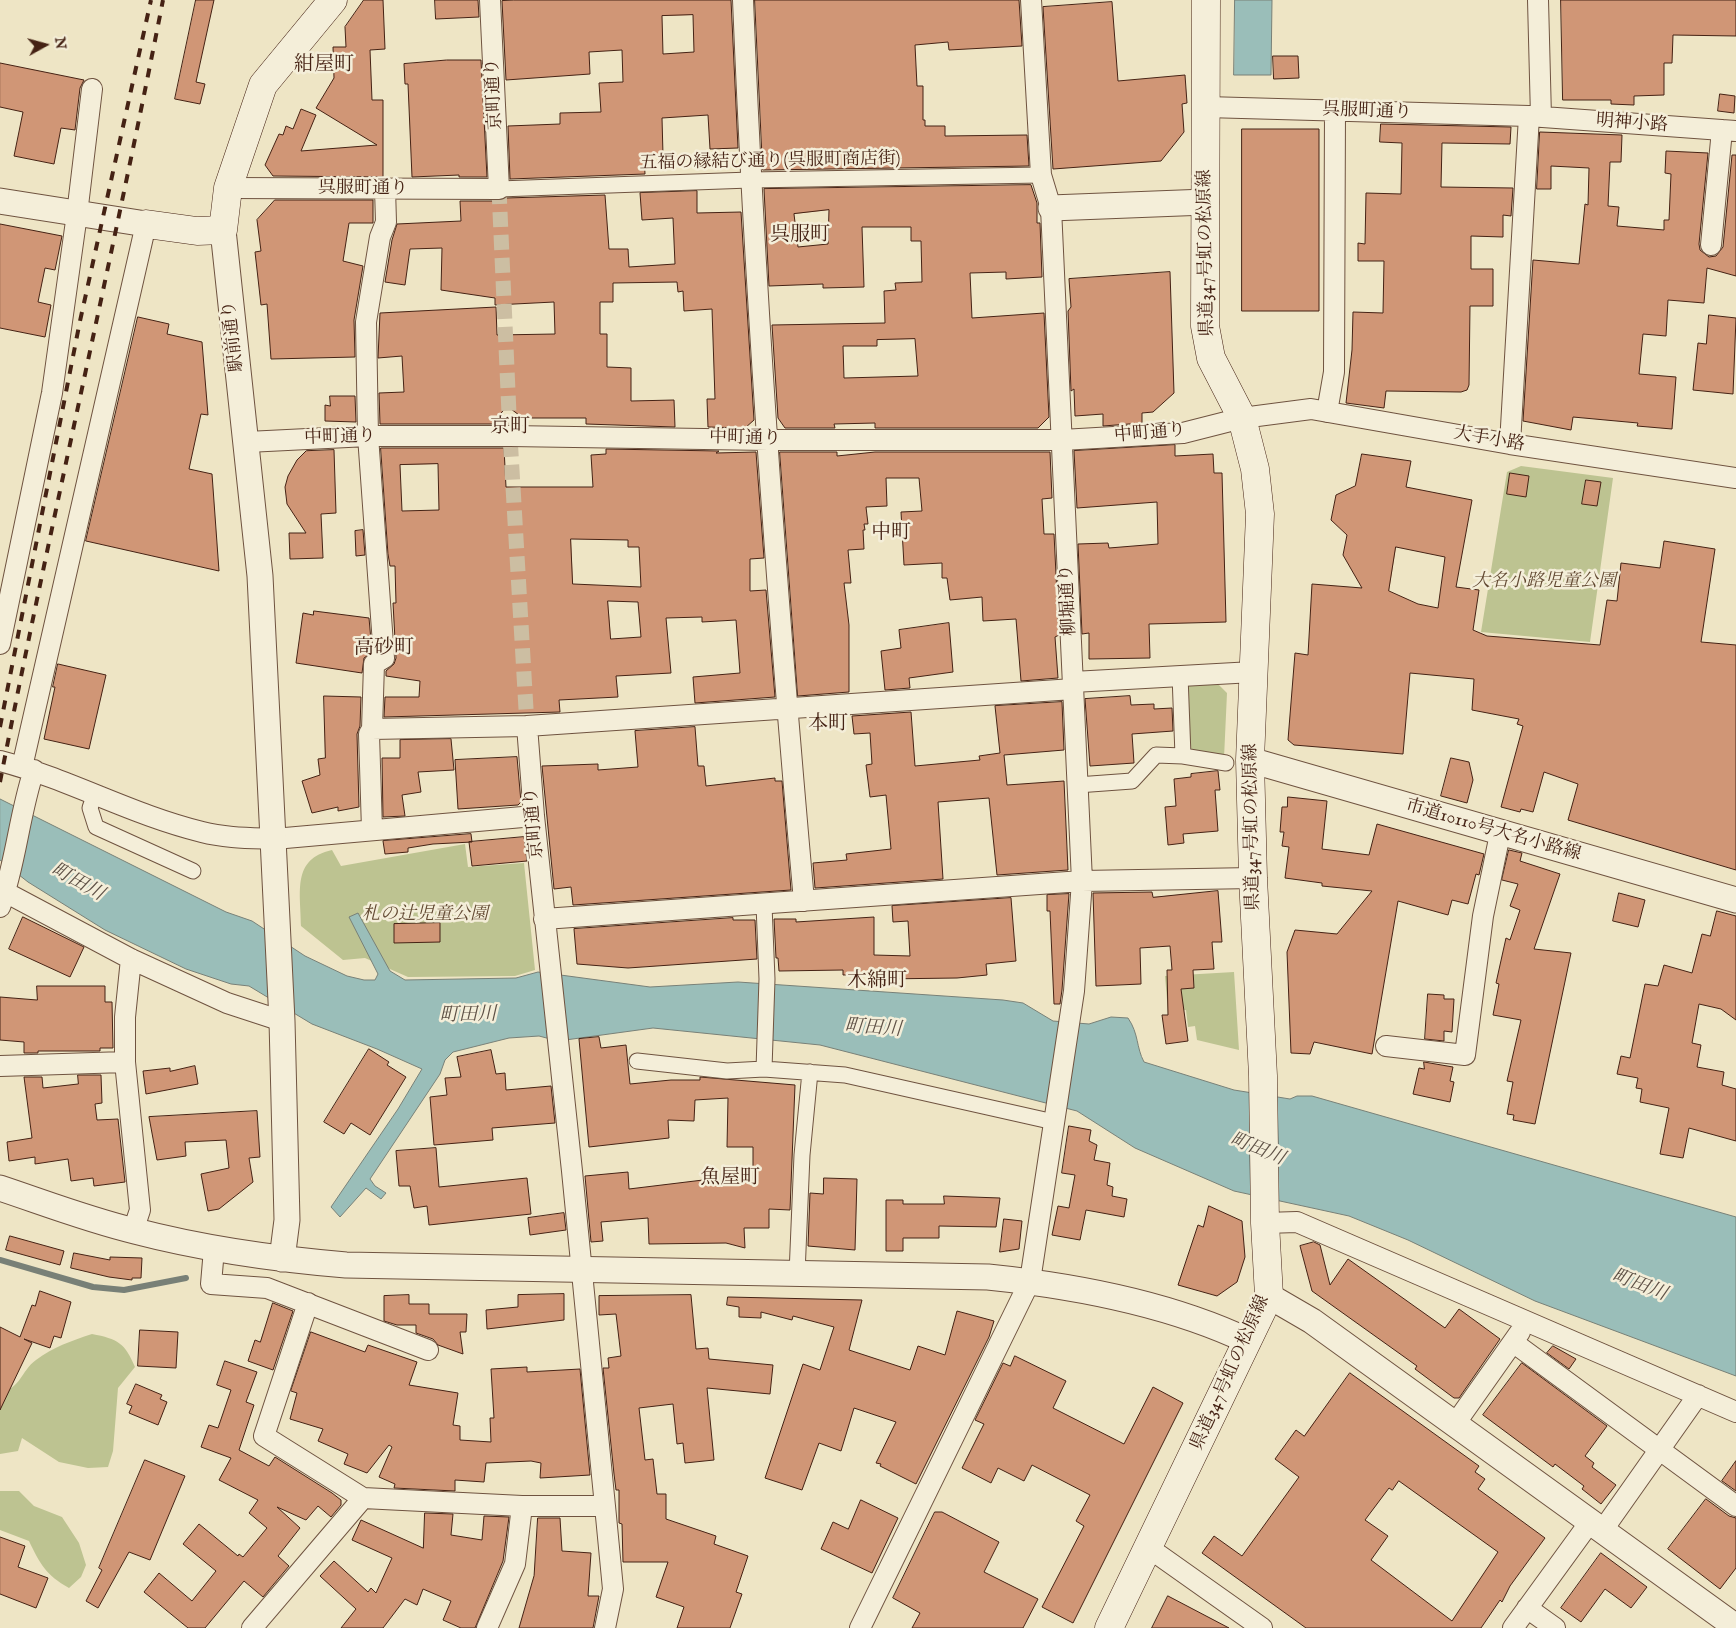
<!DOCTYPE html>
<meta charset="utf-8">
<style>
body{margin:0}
#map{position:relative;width:1736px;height:1628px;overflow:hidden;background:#eee5c5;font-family:"IM FELL English",serif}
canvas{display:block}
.north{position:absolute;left:20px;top:20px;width:50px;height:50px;-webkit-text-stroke:4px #f4eed9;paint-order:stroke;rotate:83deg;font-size:14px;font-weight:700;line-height:20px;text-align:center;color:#452214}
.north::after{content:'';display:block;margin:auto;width:18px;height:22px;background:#452214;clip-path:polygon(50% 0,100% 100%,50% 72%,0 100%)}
</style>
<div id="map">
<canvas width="1736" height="1628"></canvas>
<div class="north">N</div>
</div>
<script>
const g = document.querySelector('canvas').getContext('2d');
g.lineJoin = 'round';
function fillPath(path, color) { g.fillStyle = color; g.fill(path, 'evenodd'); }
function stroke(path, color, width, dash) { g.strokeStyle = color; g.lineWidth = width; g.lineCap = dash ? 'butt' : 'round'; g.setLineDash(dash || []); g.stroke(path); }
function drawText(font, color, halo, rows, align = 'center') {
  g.font = font + ' "IM FELL English","Noto Serif JP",serif'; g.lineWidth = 5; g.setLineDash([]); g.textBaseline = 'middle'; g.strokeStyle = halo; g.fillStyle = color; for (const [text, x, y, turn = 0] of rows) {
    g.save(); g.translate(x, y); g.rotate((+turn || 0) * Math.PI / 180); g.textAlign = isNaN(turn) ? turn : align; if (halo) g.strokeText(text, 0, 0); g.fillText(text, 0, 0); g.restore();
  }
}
const green = new Path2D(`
 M1521,466L1613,478L1590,642L1481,632L1507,472Z
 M1218,684L1227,693L1224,758L1189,752L1186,686Z
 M465,844L468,867L524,863L535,970L515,976L408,977L365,958L343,960L301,926C301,893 291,859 332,850L341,866Z
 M1234,972L1239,1050L1197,1040L1195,1026L1188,1027L1186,1010L1168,1012L1165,976Z
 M92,1334C118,1339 125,1343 135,1367L118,1388L113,1451L108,1467L88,1468L59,1462L22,1438L18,1451L0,1454V1393C22,1387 20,1372 36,1360C53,1347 71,1341 92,1334Z
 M0,1491H19L34,1506L62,1517L79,1543L86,1565L81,1577L69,1588C46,1575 40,1564 29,1541L0,1530Z`);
const water = new Path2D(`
 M1235,0H1272L1271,75H1234Z
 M0,799L226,912L252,921L305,956L347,976L364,980H375L378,974L349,917L358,913L390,971L405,980L516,978L538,972L650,987L738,982L1003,1000L1023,1003L1053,1021L1089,1024L1111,1017L1128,1018C1139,1034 1136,1047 1144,1062L1234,1090L1290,1099L1297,1096H1312L1736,1217V1376L1535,1301L1408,1240L1349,1216L1234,1191L1135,1148L1077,1111L820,1045L653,1028L558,1041L539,1036L509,1038L453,1052L445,1060L440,1074L370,1179L375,1186L386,1193L381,1199L366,1188L340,1217L331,1207L398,1109L422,1069L377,1049L312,1024L249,986L231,984L186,969L105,930L28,882L0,860Z`);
const stream = new Path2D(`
 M0,1260L93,1287L124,1290L186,1278`);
const building = new Path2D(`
 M196,0H214L196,82L205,84L200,104L175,99Z
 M364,0H383L385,49L370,50L372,100H383V177L273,176L265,165L279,134L283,135L286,126L293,129L301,109L316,115L301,151L377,145L316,108L334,78L333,47H346L345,27Z
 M435,0H478L479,17L436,19Z
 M514,0H731L738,148L710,149L708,115L662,118L663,155L644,156L645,174L510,179L508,126L560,124V113L601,112L599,83L623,82L622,50L589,52L590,74L506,80L502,1ZM693,15L694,52L663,54L662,16Z
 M755,0H1019L1022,46L949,50L948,42L915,45L917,86H923V120H925V126H945V136L1027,135L1029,166L763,170Z
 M1561,0H1736V36L1673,35L1672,63H1664V95L1634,96V105L1611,104V100H1563Z
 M1112,2L1118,81L1185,75L1187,103L1182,104L1184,132L1161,161L1053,169L1043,7Z
 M1273,56H1298L1299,78L1274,79Z
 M447,60H481L487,177H459V175L412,177L408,84H405L404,64Z
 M0,63L84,80L80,88L75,130L61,128L54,164L14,156L23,112L0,107Z
 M1720,94L1735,96L1734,113L1718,111Z
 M1381,124L1511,127L1510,144L1442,143L1441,187L1513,188L1511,216L1503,215V237L1471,236V269H1493V306H1470L1469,385L1467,390L1461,392L1386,391L1384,408L1346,403L1352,350L1353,312L1383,313L1384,261H1358V243L1365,244L1366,193L1401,194L1402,143L1380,142Z
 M1242,129H1319V311H1242Z
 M1540,132L1622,135L1621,162H1610L1608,206L1619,207L1617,226L1664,230V220H1669L1671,174L1665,173L1666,151L1708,153L1699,244L1700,250L1709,257L1716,256L1723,247L1732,155H1736V276L1707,268L1704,303L1668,300L1666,336L1643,334L1639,374L1676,377L1672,429L1637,426L1638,423L1573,417L1571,430L1523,421L1533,260L1579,264L1585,204L1588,205L1589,168L1551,166V189H1537Z
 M1031,185L1037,203V223H1040L1042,277L1006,279V272L970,273L972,318L1044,313L1049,417L1038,428H875V423L834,424L835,428H785L778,418L772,325L885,323L884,291L896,290L895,283L922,282L921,241H911V227H862L864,287L823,288V284L769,286L764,189ZM829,210L828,244L798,247L794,214ZM915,339L918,376L844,378L843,346H877V340Z
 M697,191V213L741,212L754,420L745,428L708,427L707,399H715L712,309L684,311L683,291L678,292L677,282L613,283V302H600V334H607V367L631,368V401L674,400L675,427L586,424V418H523L507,406L492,424H380L379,393L404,392L402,356L378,358L380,313L496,307L497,335L555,334L554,302L495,305V298L441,290L442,248L410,249L405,285L385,282L392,240L397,224L461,221L460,201H499L506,198L605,195L609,249H628L629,267L675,264L673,218L642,220L640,193Z
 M275,200H373V223H349L343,261L363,266L354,320L355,357L271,359L267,304L261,305L255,252L261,251L257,220Z
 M0,224L62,236L55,270L45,268L38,302L51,305L45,337L0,328Z
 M1170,272L1174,393L1153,412L1142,413V423L1103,426V414L1075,416L1074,389L1071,391L1068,311L1071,307L1069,279Z
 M1709,315L1736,318L1733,394L1693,390L1698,343L1706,344Z
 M138,317L169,324L167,334L202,342L208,415L201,414L189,469L212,474L219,571L86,541Z
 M330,396H355L356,422L325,421V405L330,406Z
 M1175,445V456L1213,454L1214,473H1222L1226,622L1149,624L1150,658L1089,659V633L1082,634L1078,544L1108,543L1109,548L1158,544L1157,502L1077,508L1074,451Z
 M381,448H504L506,487H593L591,455L606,454V449L719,451L716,453L756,452L764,558L750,559V591L766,590L775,697L695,703L693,677L740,673L736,620L702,622V617L666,618L671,673L616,676L618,697L559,700L560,712L384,717L385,697H419L420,681L386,676V671L394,664L396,658L393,603H396L395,566H390L388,554ZM438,464L439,510L402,511L400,465ZM571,539L628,540V547H639L641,587L573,584ZM608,601L638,602L641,637L611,639Z
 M334,450L336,513L321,514L323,558L290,559L289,533H306L287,504L285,487L288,476L297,460L306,451Z
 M780,452H837V456L875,452H1050L1052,498L1042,499L1044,534H1054L1059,635L1055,637L1058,678L1021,681L1016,619L983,621L982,597L950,600L947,578H942V563L904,565L901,512L922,511L919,478H886L887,506L866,507L868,524H864L865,530H863L864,549L848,550L851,583H844L849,625V692L798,696Z
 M1362,454L1411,461L1406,487L1472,500L1456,587L1479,590L1473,630L1487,636L1600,645L1607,600L1617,601L1621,563L1660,568L1664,541L1715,549L1701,642L1736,645V870L1568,820L1578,784L1544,772L1533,812L1521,809L1520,812L1501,807L1523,726L1517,724L1519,719L1472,710L1474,679L1410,673L1403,754L1294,745L1288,740L1295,653L1308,655L1312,584L1362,588L1343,555L1347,535L1331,520L1336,495L1355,486ZM1396,547L1445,557L1438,608L1418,604L1389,591Z
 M1510,473L1529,476L1526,497L1507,494Z
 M1586,480L1601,482L1597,506L1582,504Z
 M363,530L365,555L356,556L355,531Z
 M314,611L369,618L372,652L364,658L362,673L296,663L303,613L313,615Z
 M949,623L953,672L909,678L910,688L885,690L881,651L901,648L899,630Z
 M58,664L106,675L89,749L44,739L55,687H53Z
 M324,696L361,697L360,726L357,734L359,807L338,811V807L312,813L302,781L320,775L318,759L325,758Z
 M1130,696L1131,705L1154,704V709L1172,708L1173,731L1132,734L1134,763L1090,766L1085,699Z
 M1062,702L1064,750L1004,755L1007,785L1064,781L1068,870L997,875L989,798L938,802L943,879L815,888L813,863L847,860L846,854L891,849L886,795L870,797L866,765L872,764L870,733L854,734L852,716L911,712L915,766L980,760L979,756L1000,753L995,706Z
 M695,727L698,766H704L706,786L775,778V781H782L791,890L573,905L571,887L554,889L542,766L598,764V770L638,767L635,731Z
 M451,739L454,770L418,772L421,792L402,795L405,816L383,817L382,758H400V740Z
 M517,757L521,802L518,805L458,809L455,760Z
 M1451,758L1469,762L1473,780L1467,803L1441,796Z
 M1218,771L1220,790H1215L1218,831L1183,834L1184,843L1168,845L1165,807L1176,806L1174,779L1191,777V774Z
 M1288,797L1327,801L1322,849L1369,855L1377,824L1484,854L1479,875L1476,874L1468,904L1452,900L1448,915L1398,901L1372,1054L1314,1042L1310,1054L1291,1053L1287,952L1295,930L1337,934L1372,891L1322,886V883L1285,878L1289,847L1282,846L1284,832H1280L1282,807H1287Z
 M471,834L472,842L433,844L408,848V852L385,854L383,841Z
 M524,837L527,861L472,866L469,842Z
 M1509,850L1522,853L1520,861L1560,874L1534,949L1571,953L1535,1124L1513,1120L1514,1115L1507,1114L1513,1082L1507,1081L1521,1020L1493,1015L1499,984L1496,983L1506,938L1510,940L1520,910L1510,906L1518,884L1502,880Z
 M1218,891L1222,942H1212L1214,969L1193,970L1194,988L1181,989L1188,1041L1166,1044L1162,1015H1168L1167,970H1172L1170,946L1140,948L1141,984L1096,986L1093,893L1152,892L1153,897Z
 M1619,893L1645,900L1638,927L1613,921Z
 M1069,894L1062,990L1060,1004H1054L1050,911H1047V895Z
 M1011,898L1016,961L986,964L987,975L957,978L882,979V974L843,975V970L779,971L778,958H776L774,919H796V922L874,917V955L910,956L908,921L893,922L892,906Z
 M1717,911L1736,916V1020L1721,1009L1699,1004L1692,1043L1701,1045L1697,1067L1724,1072L1722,1085L1736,1089V1141L1689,1128L1683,1158L1660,1154L1669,1108L1640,1102L1642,1089L1636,1088L1638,1078L1617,1074L1621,1056L1630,1058L1645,984L1658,986L1664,965L1692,973L1702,934L1710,936Z
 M23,917L84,947L70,977L9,949Z
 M733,918V920H755L757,959L628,968L577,964L574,929Z
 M440,923V942L394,943V924Z
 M37,986H105V1002H112L113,1048H100V1051H38V1053H24V1042L0,1040V997L37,1000Z
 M1428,994L1444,995V999H1454L1452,1032L1444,1031V1041L1425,1039Z
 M599,1037L601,1048L626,1045L630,1084L671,1080H700V1077L795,1085L790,1210L769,1209V1228H744L745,1248L726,1243L649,1244L648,1218L601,1222L603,1241L591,1242L585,1176L628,1172L629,1189L703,1180L704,1183L753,1181V1147H727L728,1098L695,1100L694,1121L668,1120L669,1138L589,1147L579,1039Z
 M369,1049L389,1062L387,1065L406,1077L370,1135L351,1123L344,1134L324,1122Z
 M491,1050L496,1074L505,1073L506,1090L551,1086L555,1123L492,1128L493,1140L434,1145L430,1097L447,1095L445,1078L461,1077L457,1057Z
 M1424,1062L1453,1067L1450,1081L1454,1082L1450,1102L1413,1094L1419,1068L1424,1069Z
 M195,1066L198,1084L146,1094L143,1071L170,1068V1071Z
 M78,1075H101L102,1103L95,1104L97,1120L118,1119L125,1182L94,1186L93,1178L71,1181L68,1159L35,1164V1157L9,1161L7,1142L32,1138L24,1077H42L43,1088L78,1084Z
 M257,1111L260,1157L249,1158L253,1182L219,1209L208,1211L201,1174L229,1168L226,1140L185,1142L186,1156L157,1160L149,1117Z
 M1069,1126L1091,1130L1089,1141L1097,1145L1094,1160L1110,1163L1107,1185L1113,1187L1112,1196L1127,1199L1124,1217L1086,1210L1080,1240L1052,1235L1058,1206L1069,1208L1075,1175L1062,1173Z
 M436,1148L439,1187L527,1178L531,1214L429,1225L427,1206L414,1208L410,1186H399L396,1151Z
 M824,1178L857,1179L855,1250L808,1246L810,1193L823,1194Z
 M944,1196L1000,1198L996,1227L939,1226V1238H903V1251H886V1200H903V1204H944Z
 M1209,1206L1242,1221L1245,1257L1237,1282L1217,1296L1178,1285L1198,1225L1203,1227Z
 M564,1213L566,1230L530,1235L528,1218Z
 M1004,1219L1022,1221L1019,1249L1000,1252Z
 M10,1236L64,1251L60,1265L6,1250Z
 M1314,1242L1320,1245L1330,1285L1348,1259L1445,1328L1459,1309L1500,1339L1459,1398H1454L1415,1369L1417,1366L1312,1291L1300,1246Z
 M74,1253L110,1260V1257L142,1258L141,1278H132V1280L109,1277L71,1268Z
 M40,1291L71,1302L61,1338L54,1336L50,1348L24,1339L32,1343L0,1410V1327L20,1337L32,1305L35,1306Z
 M564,1294V1320L487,1329L486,1310L518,1307V1295Z
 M409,1295V1304H429V1314H467L466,1332H460L463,1354L438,1345L433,1339L416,1333V1325H397L384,1321V1296Z
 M691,1295L696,1349L708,1348L709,1359L773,1365L770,1394L707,1388L714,1460L685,1463L683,1443L677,1444L673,1404L639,1408L645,1460L653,1459L657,1494H666V1519L716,1536L714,1544L748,1556L736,1592L742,1594L730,1628H677L684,1607L656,1597L668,1562H623L622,1524L619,1523V1490H616L614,1474L603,1368H609L608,1358L621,1356L616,1314L599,1315V1296Z
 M728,1297L862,1300L849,1350L910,1370L918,1346L945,1355L957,1311L994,1321L989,1337L916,1484L880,1466L881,1464L876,1463L896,1422L854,1408L841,1451L819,1443L802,1490L765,1478L803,1364L820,1370L834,1327L793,1316L792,1320L761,1312V1318L739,1317V1307L727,1305Z
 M273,1303L293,1311L273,1370L248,1361L255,1340L260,1342Z
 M140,1330L178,1332L176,1368L138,1366Z
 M311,1332L365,1352L368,1345L417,1362L409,1385L458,1393L453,1425L460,1426V1440L491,1442L490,1418H494L491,1369L527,1367V1372L580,1369L590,1475L540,1478L541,1463L531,1461L486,1463L484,1482L455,1480V1491L394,1488L395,1484L379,1477L392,1447L389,1445L367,1473L344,1464L348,1454L318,1441L323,1429L290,1419L297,1393L291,1391Z
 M1553,1346L1576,1359L1569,1369L1547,1353Z
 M1015,1356L1066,1381L1053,1408L1124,1444L1153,1387L1183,1403L1073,1623L1042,1607L1084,1526L1076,1521L1090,1495L1032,1465L1024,1481L998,1468L991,1483L962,1468L984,1424L975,1420L1003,1363L1010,1366Z
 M225,1361L257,1372L246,1402L254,1405L239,1450L269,1466L275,1457L332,1493L341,1500V1505L331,1517L318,1506L306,1520L277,1507L300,1528L278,1556L289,1566L263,1597L244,1581L205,1628H188L144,1592L159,1573L192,1601L216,1571L183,1544L199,1524L238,1556L239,1554L243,1557L267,1528L249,1513L258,1500L219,1480L231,1458L201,1447L209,1425L218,1428L231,1390L217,1385Z
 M1522,1363L1607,1426L1585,1456L1594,1463L1592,1467L1616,1485L1601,1504L1582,1489L1584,1486L1555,1464L1553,1467L1483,1415Z
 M1350,1373L1479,1466L1475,1472L1485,1479L1478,1489L1545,1538L1510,1586L1502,1602L1500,1600L1481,1628H1306L1202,1553L1214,1536L1242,1556L1299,1477L1275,1459L1296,1430L1304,1436ZM1399,1481L1498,1552L1452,1621L1371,1560L1388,1536L1365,1520L1389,1488L1392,1490Z
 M136,1384L162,1395L160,1399L167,1402L158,1425L129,1413L132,1406L127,1404Z
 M145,1460L185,1476L150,1560L129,1552L98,1608L86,1601L102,1570L99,1568Z
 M1736,1461V1491L1722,1481Z
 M1706,1499L1729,1516L1736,1518V1568L1720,1589L1668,1549Z
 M861,1500L898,1518L872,1573L821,1549L833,1522L848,1529Z
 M935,1512H942L999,1542L984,1572L1038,1599L1023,1628H912L920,1613L893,1598Z
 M425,1513L453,1514L451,1535L482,1540L484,1516L509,1517L503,1561L475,1628H461L443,1620L451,1601L423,1589L417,1605L405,1599L383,1628H341L356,1609L320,1576L334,1561L368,1592L371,1588L376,1593L392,1558L352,1540L361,1520L423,1548Z
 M538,1518H560L562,1551L591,1553L588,1596H599L593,1628H519L534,1576Z
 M0,1537L25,1546L18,1567L48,1578L36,1608L0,1594Z
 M1601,1553L1647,1587L1631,1608L1605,1589L1581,1622L1561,1608Z
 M1168,1596L1229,1628H1152Z`);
const pedestrianTunnel = new Path2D(`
 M499,189L510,436L527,726`);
const pedestrian = new Path2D(`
 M499,189L750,180L1041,175
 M1180,675L1183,756
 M1077,785L1132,781L1156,755L1183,756L1226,763
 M95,793L90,808L96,827L193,871
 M764,905L767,979L764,1069
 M637,1061L727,1071L764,1069L845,1075L1054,1122
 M797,1274L802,1155L810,1072`);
const minor = new Path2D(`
 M743,0C755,301 777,601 804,901
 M1538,0L1541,117
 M1206,107L1529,116L1736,131
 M228,188L499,189L490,0
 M1711,245L1722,130
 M1327,412L1334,372L1335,111
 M247,442L368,436H510L768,440H1062L1183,433L1242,418L1311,409L1510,444L1736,478
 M1510,444L1529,116
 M0,644L52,393L77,214L92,89
 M1073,682L1253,672
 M527,726L534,816L572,1171L605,1506L613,1589L605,1628
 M372,729L374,664L384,658L368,436L366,322L380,237L386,222L385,188
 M0,761C69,779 132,815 202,832C225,838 250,838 274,839L534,816
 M22,767L146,224
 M372,830L369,734L372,729L527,726L1073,689
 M5,892L131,959L227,1003L282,1021
 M0,907C16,863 19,815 34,770
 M544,919L1082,881L1253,878
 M131,959L125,1017V1062L140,1210L133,1231
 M1386,1046L1465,1055L1483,916L1500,834
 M0,1066L125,1062
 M1265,1223L1297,1222L1736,1412
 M214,1249L211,1284L267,1288L428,1350
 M308,1303L264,1436L363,1498
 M1514,1343L1736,1506
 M1455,1424L1520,1332
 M1602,1531L1698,1395
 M1149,1548L1262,1628
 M1527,1608L1555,1628
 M252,1628L363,1498L522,1506H605
 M487,1628L515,1564L522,1506
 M860,1628L1030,1281L1074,991L1082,881L1051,208L1041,175L1031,0
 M1513,1628L1590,1522`);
const tertiary = new Path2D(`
 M0,201L146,224
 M1051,208L1206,202
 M223,230L260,576L282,1021L287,1220L282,1259
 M1250,760L1736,900
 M0,1188C45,1203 89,1220 135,1231C204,1249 275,1259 346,1265L988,1277C1076,1286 1168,1303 1248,1341
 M1269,1296L1312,1321L1736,1627`);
const secondary = new Path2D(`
 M146,224L197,231L223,230L228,188L263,85L333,0
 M1109,1628L1269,1296L1265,1223L1263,1076L1253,878L1250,760L1260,514L1255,469L1242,418L1211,358L1205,326L1206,0`);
const rail = new Path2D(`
 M0,727L80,321L151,0
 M0,782C51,520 112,261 163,0`);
const streetNames = [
 ["京町通り",495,94,-93],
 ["呉服町通り",1367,112,2],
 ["明神小路",1632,124,4],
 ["五福の縁結び通り(呉服町商店街)",770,162,-1],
 ["呉服町通り",363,189],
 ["県道347号虹の松原線",1207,253,-91],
 ["駅前通り",234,336,-97],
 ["中町通り",1150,434,-5],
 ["中町通り",340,438,-2],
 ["中町通り",745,439,1],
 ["大手小路",1489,440,10],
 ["柳堀通り",1069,600,-93],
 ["京町通り",535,823,-95],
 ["県道347号虹の松原線",1253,827,-91],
 ["市道10110号大名小路線",1493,831,16],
 ["県道347号虹の松原線",1231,1373,-66]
];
const parkNames = [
 ["大名小路児童公園",1544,582],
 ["札の辻児童公園",425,915]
];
const waterNames = [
 ["町田川",77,883,29],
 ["町田川",468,1016,-1],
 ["町田川",873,1029,4],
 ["町田川",1257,1150,22],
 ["町田川",1639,1286,21]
];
const quarterNames = [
 ["紺屋町",324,66],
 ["呉服町",800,236],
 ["京町",510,428],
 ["中町",891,534],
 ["高砂町",384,649],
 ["本町",828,725],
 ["木綿町",877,982],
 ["魚屋町",730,1179]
];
fillPath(green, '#bdc391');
fillPath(water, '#9abeb9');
stroke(water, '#788077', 1);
stroke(stream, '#788077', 6);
fillPath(building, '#d09676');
stroke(building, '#452214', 1);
stroke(pedestrianTunnel, '#ccbea2', 15, [15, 8]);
stroke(pedestrian, '#6f5340', 17);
stroke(minor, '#6f5340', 22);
stroke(tertiary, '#6f5340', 27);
stroke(secondary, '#452214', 29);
stroke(pedestrian, '#f4eed9', 15);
stroke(minor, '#f4eed9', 20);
stroke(tertiary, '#f4eed9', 25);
stroke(secondary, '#f4eed9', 28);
stroke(rail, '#452214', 4, [9, 9]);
drawText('18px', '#452214', '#f4eed9', streetNames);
drawText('italic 18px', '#634a33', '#f4eed9', parkNames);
drawText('italic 19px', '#5e5146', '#f4eed9', waterNames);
drawText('20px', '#452214', '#f4eed9', quarterNames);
</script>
